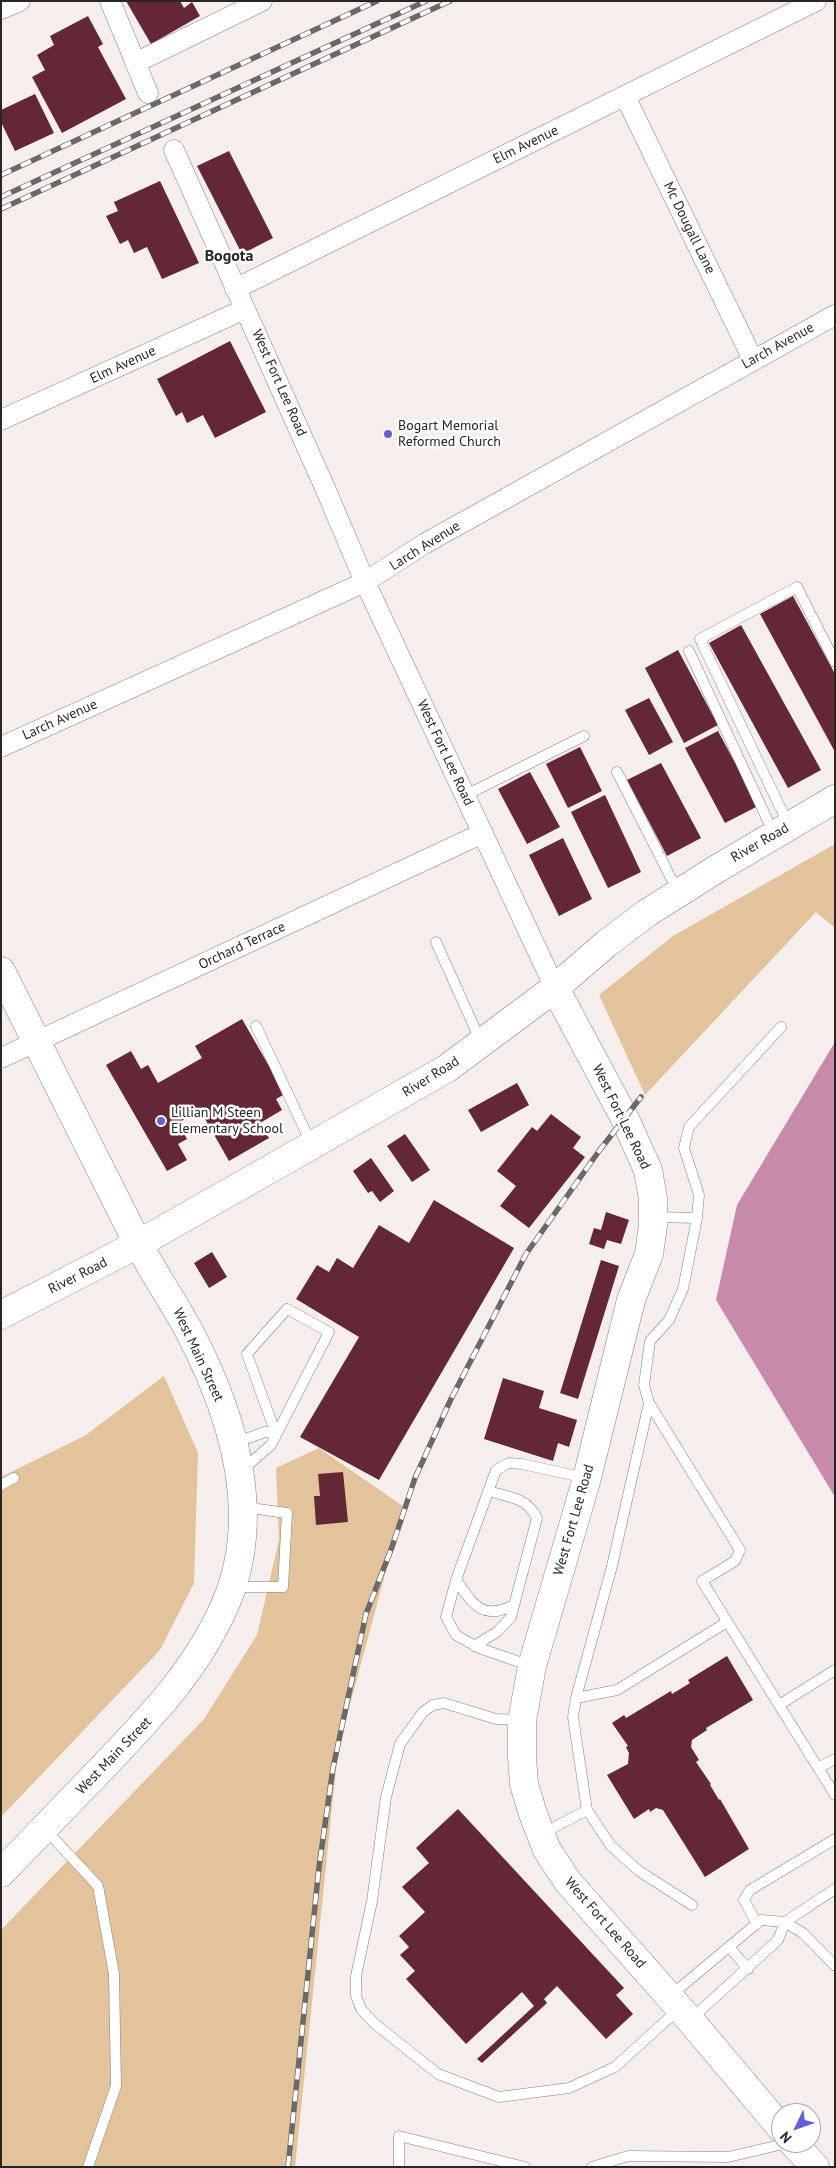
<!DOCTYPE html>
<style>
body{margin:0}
#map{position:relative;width:836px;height:2168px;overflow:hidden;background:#f5eeed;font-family:"PT Sans",sans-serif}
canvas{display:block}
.frame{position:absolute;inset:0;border:2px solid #292626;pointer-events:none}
.north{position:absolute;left:771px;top:2103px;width:50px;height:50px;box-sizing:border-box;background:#fff;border:1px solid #a9a8a8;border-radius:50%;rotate:228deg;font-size:14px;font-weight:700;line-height:20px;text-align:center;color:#292626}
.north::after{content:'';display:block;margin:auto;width:18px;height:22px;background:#6560da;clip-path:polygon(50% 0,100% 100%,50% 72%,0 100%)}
</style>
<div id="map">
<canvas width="836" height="2168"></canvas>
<div class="frame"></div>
<div class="north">N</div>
</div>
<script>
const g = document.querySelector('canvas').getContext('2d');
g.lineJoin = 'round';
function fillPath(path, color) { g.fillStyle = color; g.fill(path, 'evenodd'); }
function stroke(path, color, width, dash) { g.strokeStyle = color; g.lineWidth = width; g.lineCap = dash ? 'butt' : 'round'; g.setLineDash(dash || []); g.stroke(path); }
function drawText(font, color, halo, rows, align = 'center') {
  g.font = font + ' "PT Sans",sans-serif'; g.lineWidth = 5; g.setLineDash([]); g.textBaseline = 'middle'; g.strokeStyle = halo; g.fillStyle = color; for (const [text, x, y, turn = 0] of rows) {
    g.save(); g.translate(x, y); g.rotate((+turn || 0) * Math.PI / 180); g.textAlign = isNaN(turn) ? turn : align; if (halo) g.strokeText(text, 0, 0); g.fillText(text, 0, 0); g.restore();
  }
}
const green = new Path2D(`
 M835,844V928L816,912L645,1095L599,995L673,936Z
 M164,1376L198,1453L194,1583L160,1650L1,1817V1477L86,1435Z
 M319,1448L407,1509L387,1567L338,1749L295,2167H1V1930L204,1719L257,1635L279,1540L276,1468Z`);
const water = new Path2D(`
 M835,1042V1497L716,1300L737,1205Z`);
const building = new Path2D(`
 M126,1H180L184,8L192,2L200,16L151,44Z
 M88,16L103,44L98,47L126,99L62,133L32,77L45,70L37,55L54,45L50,36Z
 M35,94L54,133L15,151L1,122V110Z
 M229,151L273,238L242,254L197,166Z
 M160,181L199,263L162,279L147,247L134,253L128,240L120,244L106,216L118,211L114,202Z
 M230,341L266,412L215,438L203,415L187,423L182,412L176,416L157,379Z
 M793,596L835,674V752L760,614Z
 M741,625L821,770L788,788L709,643Z
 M678,650L718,725L684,743L645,668Z
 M649,698L673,742L649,755L625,710Z
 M718,731L758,806L725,823L685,748Z
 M580,747L602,791L568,808L546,764Z
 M661,763L701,838L667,856L627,780Z
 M530,772L560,827L527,844L498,789Z
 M605,795L641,872L608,888L571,812Z
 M563,838L592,899L559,916L529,855Z
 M242,1019L285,1094L276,1099L282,1110L260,1123L269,1138L229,1161L200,1110L178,1123L187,1139L178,1144L187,1160L167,1171L106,1065L131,1051L141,1069L148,1065L158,1083L202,1058L195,1046Z
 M517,1083L529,1105L481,1132L468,1110Z
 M551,1114L581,1137L573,1148L585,1157L529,1228L500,1206L516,1186L497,1171L532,1127L537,1131Z
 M405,1134L430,1170L412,1182L387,1146Z
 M371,1158L394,1191L380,1202L372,1191L368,1193L353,1171Z
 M434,1200L514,1248L379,1480L300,1437L359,1337L296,1299L317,1265L329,1272L337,1258L353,1268L379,1225L409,1243Z
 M606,1212L629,1220L621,1244L607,1240L604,1249L589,1244L594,1228L601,1230Z
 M212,1252L227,1277L209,1288L194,1263Z
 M601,1260L619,1266L578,1399L560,1393Z
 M503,1378L544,1391L539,1408L577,1420L569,1447L558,1443L553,1461L484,1439Z
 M343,1472L348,1522L316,1525L314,1496H320L318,1474Z
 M727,1656L753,1700L706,1728L707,1730L692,1740L691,1747L699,1760L696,1762L711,1784L710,1785L719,1800L720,1799L749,1849L705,1877L663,1810L656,1808L650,1812L649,1809L634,1819L607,1775L628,1764L629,1753L626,1747L628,1746L612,1723L624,1715L626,1718L671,1691L672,1694L690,1683L688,1680Z
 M458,1809L624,1988L616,1995L633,2014L606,2039L557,1986L544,1999L547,2003L482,2063L477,2059L534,2006L522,1992L466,2044L406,1979L415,1971L400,1955L409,1947L399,1936L425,1912L402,1887L429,1863L416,1848Z`);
const lane = new Path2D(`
 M689,651L774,834
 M617,772L678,892
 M466,795L584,736
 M789,826L700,639L797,587L835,662
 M436,942L481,1042
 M256,1026L312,1145
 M653,1217L697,1218L699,1195L684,1148L689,1127L781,1027
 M697,1218L683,1289L669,1320L650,1341L644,1385L649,1403L740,1550L735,1561L702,1581L835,1795
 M234,1443L265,1432L276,1434
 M241,1471L271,1445L329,1332L287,1309L247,1354L276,1434
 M1,1485L14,1478
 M456,1580C474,1605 482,1621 514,1605
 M233,1587H283L287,1513L243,1507
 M474,1646L497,1632L511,1617L537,1518C526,1497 509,1497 488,1491
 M531,1666L479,1648L463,1639L456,1635L446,1617L456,1580L496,1470L509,1463L522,1464L586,1478
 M576,1698L617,1690L727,1622
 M779,1705L835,1670
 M521,1720L496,1719L444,1703L433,1705L423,1712L400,1744L386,1797L372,1901L356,1976V1996L361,2009L375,2024L438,2074L499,2097L569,2088L615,2067L679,2009
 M818,1768L835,1759
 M587,1810L611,1846L639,1871L692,1905
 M45,1829L98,1886L114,1974L116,2086L88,2167
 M542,1834L587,1810L573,1717L576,1698L612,1566L649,1403
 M757,1924L744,1900L750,1890L835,1839
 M729,1947L748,1969
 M670,1996L761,1920L785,1922L804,1934L835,1966
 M691,2019L778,1940L785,1922L835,1889
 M399,2167V2136L525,2167
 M592,2167L628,2156L728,2157L788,2143`);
const street = new Path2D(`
 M110,1L148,93
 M1,9L20,1
 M135,63L262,1
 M625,96L753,360
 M174,150L325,488L365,582L555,988
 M235,289L816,1
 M1,420L245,309
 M1,747L365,582L424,544L835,315
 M1,1058L483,833`);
const secondary = new Path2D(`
 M1,971C46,1060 90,1149 135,1238C151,1269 171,1298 188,1329C232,1412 265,1513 225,1605C197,1669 151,1717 103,1767C69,1802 35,1838 1,1873
 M555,988L624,1117L648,1170L653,1199V1225L649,1254L631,1300L587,1478L532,1666L522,1721V1757L524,1784L533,1814L547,1850L568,1882L690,2020L781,2128
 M1,1315L138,1244L446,1069L555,988L606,944L647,913L715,870L835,799
 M793,2143L815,2167`);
const rail = new Path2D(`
 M1,175L377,1
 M1,197L426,1
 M1,209L450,1
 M288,2167L319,1867L333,1768L366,1614L392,1547L415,1478L451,1399L526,1254L599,1151L641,1097`);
const markers = [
 [388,434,5,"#6560da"],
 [161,1121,5,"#6560da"]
];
const streetNames = [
 ["Elm Avenue",526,145,-26],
 ["Mc Dougall Lane",689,228,64],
 ["Larch Avenue",778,346,-29],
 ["Elm Avenue",123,365,-25],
 ["West Fort Lee Road",279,383,66],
 ["Larch Avenue",425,546,-32],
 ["Larch Avenue",60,720,-24],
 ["West Fort Lee Road",445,753,65],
 ["River Road",760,843,-30],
 ["Orchard Terrace",242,946,-25],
 ["River Road",431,1077,-32],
 ["West Fort Lee Road",621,1117,64],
 ["River Road",78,1276,-27],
 ["West Main Street",198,1355,65],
 ["West Fort Lee Road",574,1520,-74],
 ["West Main Street",114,1756,-46],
 ["West Fort Lee Road",605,1923,49]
];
const poiNames = [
 ["Bogart Memorial",398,426],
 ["Reformed Church",398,442],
 ["Lillian M Steen",171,1113],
 ["Elementary School",171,1129]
];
const quarterNames = [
 ["Bogota",229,256]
];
fillPath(green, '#e2c39c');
fillPath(water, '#c88aab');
fillPath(building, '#632735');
stroke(lane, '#86807f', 11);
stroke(street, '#86807f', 21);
stroke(secondary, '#86807f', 29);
stroke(lane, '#fff', 10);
stroke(street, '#fff', 20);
stroke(secondary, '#fff', 28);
stroke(rail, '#6d6868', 5.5);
stroke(rail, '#fff', 4, [11]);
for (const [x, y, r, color] of markers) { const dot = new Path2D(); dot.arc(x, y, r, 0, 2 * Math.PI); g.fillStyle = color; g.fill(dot); stroke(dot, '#fff', 2); }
drawText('14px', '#292626', '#fff', streetNames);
drawText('14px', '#292626', '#fff', poiNames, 'left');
drawText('bold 16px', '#292626', '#fff', quarterNames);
</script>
